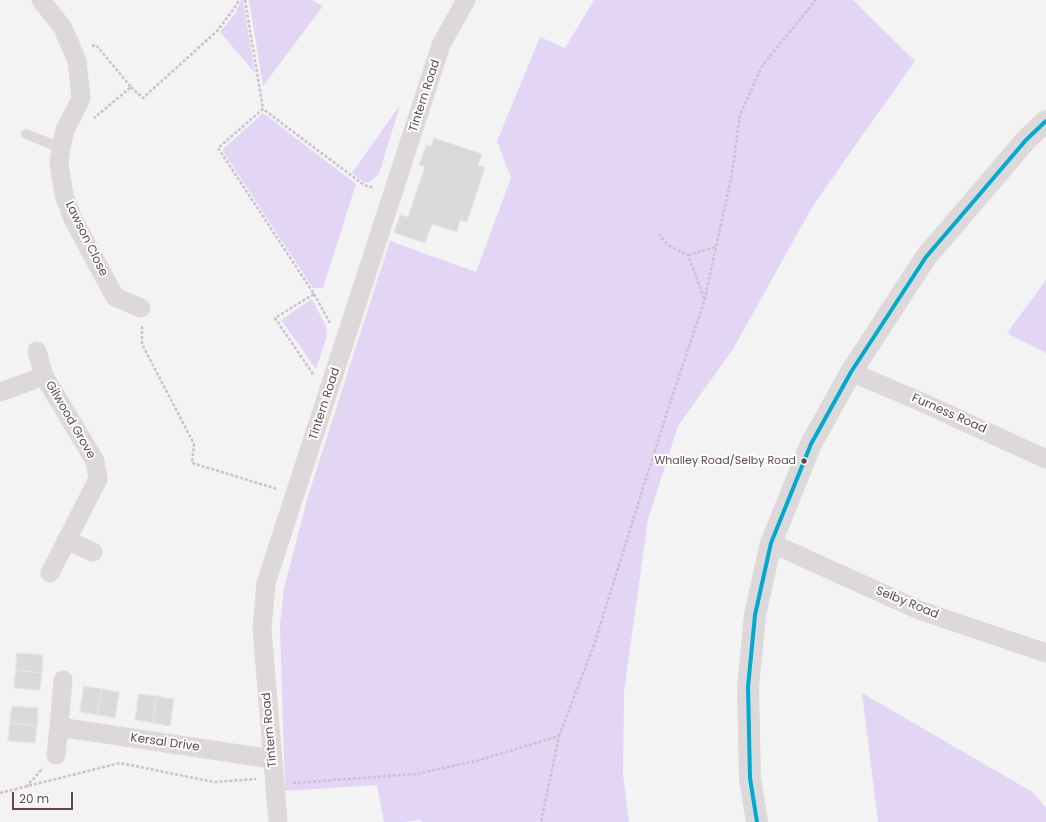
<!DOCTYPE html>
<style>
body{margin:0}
#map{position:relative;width:1046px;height:822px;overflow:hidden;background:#f3f3f3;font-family:Poppins,sans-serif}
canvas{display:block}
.scale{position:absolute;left:12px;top:792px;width:61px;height:18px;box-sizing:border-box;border:2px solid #614854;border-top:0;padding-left:5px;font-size:12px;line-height:14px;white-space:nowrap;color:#614854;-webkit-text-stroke:3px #fff;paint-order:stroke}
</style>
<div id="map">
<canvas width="1046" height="822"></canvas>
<div class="scale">20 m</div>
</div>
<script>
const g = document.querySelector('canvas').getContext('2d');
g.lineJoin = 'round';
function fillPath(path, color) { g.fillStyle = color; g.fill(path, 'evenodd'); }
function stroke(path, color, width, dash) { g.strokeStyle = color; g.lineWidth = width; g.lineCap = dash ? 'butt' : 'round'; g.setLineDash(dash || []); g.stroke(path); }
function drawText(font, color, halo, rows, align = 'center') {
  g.font = font + ' Poppins,sans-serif'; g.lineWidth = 4; g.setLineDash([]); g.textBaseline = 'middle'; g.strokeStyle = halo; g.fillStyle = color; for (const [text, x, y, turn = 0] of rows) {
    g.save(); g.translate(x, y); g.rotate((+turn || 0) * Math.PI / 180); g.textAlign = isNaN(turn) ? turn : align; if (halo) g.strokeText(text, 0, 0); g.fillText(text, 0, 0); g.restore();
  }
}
const green = new Path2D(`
 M241,0H243L255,73L220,32L235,14Z
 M249,0H312L323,6L263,86Z
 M594,0H853L915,61L814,204L733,349L678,426L648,519L624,692L623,775L629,822H421V820L403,822H384L377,785L285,791L280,625L284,588L308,496L390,241L476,272L511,178L497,141L540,37L565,48Z
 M400,105L379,174L369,182L365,183L352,173Z
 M263,113L356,184L323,288H313L222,150Z
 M1046,280V353L1007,333Z
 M312,299L326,326L327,336L316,369L281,320Z
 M862,693L1034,793L1046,808V822H878Z`);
const building = new Path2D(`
 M434,138L482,154L478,165L485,167L467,222L460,220L457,232L432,224L425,243L394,233L400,215L408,217L425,167L419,165L426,145L431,146Z
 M17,653L43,655L42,673L16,670Z
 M16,670L42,673L40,690L14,688Z
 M84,686L102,689L97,715L80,712Z
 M102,689L119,692L115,718L97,715Z
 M139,694L157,696L153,723L135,720Z
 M157,696L174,699L170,726L153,723Z
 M12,706L38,708L37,726L10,723Z
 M10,723L37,726L35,743L8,741Z`);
const path = new Path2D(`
 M245,0L263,109
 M92,46L96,45L131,87L94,118
 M131,87L143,98L217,31L235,7L239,0
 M659,234L668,245L688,255L704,298
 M688,255L715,247
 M314,294L330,323
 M142,326V344L194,444L192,463L277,489
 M313,374L275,318L314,294L218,148L263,109L364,185L374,188
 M559,736L593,648L667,412L704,302L732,174L740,115L762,66L816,0
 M293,783L416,774L480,760L559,736L541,822
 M26,787L43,768
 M0,793L120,763L214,782L256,779`);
const service = new Path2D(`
 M26,134L61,148`);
const minor = new Path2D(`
 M41,0L63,28L77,61L81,99L65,130L61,148L59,163L64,195L73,219L115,297L141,308
 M37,351L44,376
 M851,372L919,401L1046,459
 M0,392L44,376L95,461L98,479L50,573
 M66,540L93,552
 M771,543L919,610L1046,653
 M63,680L59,727L272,759
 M56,755L59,727
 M278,822L262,629L266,583L441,45L466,0`);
const tertiary = new Path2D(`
 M757,822L750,778L748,687L755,615L771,543L811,444L851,372L926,257L1026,140L1046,121`);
const bus1 = new Path2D(`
 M757,822L750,778L748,687L755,615L771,543L811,444L851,372L926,257L1026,140L1046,121`);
const markers = [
 [804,461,3.5,"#614854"]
];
const busNames = [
 ["Whalley Road/Selby Road",796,461]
];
const streetNames = [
 ["Tintern Road",425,96,-72],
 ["Lawson Close",86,239,64],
 ["Tintern Road",325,404,-72],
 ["Furness Road",949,414,24],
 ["Gilwood Grove",70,420,60],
 ["Selby Road",907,603,22],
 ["Tintern Road",270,730,-95],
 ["Kersal Drive",165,743,8]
];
fillPath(green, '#e2d6f4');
fillPath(building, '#dbd9d9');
stroke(building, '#e6e4e5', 1);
stroke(path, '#cac1ce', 2.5, [3, 2]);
stroke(service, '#ddd8da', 10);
stroke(minor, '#ddd8da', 19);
stroke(tertiary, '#ddd8da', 22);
stroke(bus1, '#00a9ce', 4);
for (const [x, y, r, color] of markers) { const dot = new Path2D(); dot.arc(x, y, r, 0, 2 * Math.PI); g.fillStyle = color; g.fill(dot); stroke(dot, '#fff', 1.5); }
drawText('11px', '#614854', '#fff', busNames, 'right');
drawText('12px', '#614854', '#fff', streetNames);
</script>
